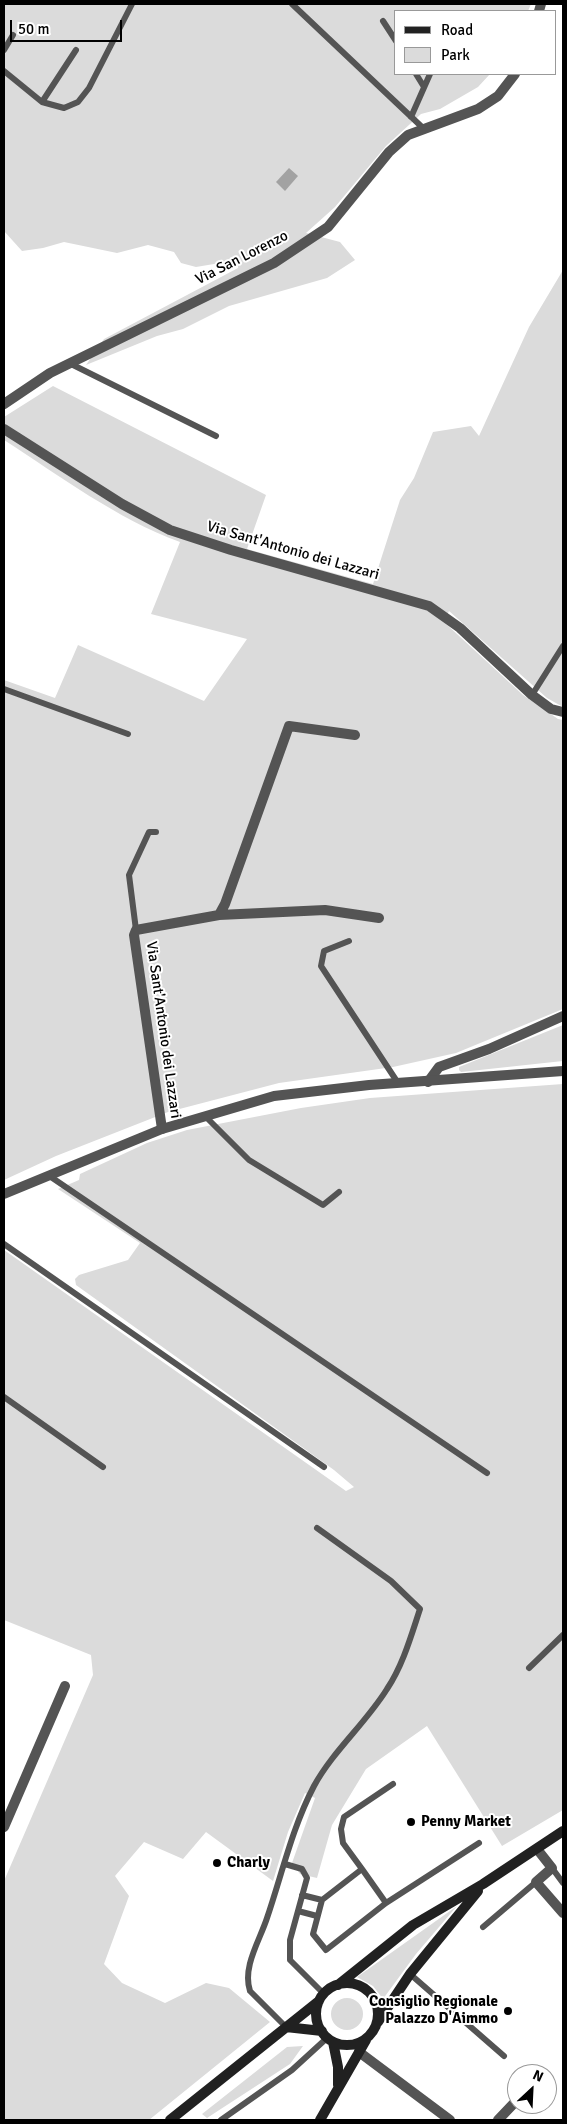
<!DOCTYPE html>
<style>
body{margin:0}
#map{position:relative;width:567px;height:2124px;overflow:hidden;background:#fff;font-family:Signika,sans-serif}
canvas{display:block}
.frame{position:absolute;inset:0;border:5px solid #000;pointer-events:none}
.legend{position:absolute;left:394px;top:10px;width:162px;height:65px;box-sizing:border-box;background:#fff;border:1px solid #999;margin:0;padding:6px 9px;list-style:none;font-size:15px;color:#000}
.legend li{display:flex;align-items:center;gap:10px;height:25px}
.legend b{width:25px;border:1px solid #999}
.north{position:absolute;left:507px;top:2064px;width:50px;height:50px;box-sizing:border-box;background:#fff;border:1px solid #999;border-radius:50%;rotate:25deg;font-size:14px;font-weight:700;line-height:20px;text-align:center;color:#000}
.north::after{content:'';display:block;margin:auto;width:18px;height:22px;background:#000;clip-path:polygon(50% 0,100% 100%,50% 72%,0 100%)}
.scale{position:absolute;left:10px;top:20px;width:112px;height:22px;box-sizing:border-box;border:2px solid #000;border-top:0;padding-left:6px;font-size:15px;line-height:18px;white-space:nowrap;color:#000;-webkit-text-stroke:4px #fff;paint-order:stroke}
</style>
<div id="map">
<canvas width="567" height="2124"></canvas>
<div class="frame"></div>
<ul class="legend">
<li><b style="height:6px;background:#212121"></b>Road</li>
<li><b style="height:14px;background:#dbdbdb"></b>Park</li>
</ul>
<div class="north">N</div>
<div class="scale">50 m</div>
</div>
<script>
const g = document.querySelector('canvas').getContext('2d');
g.lineJoin = 'round';
function fillPath(path, color) { g.fillStyle = color; g.fill(path, 'evenodd'); }
function stroke(path, color, width, dash) { g.strokeStyle = color; g.lineWidth = width; g.lineCap = dash ? 'butt' : 'round'; g.setLineDash(dash || []); g.stroke(path); }
function drawText(font, color, halo, rows, align = 'center') {
  g.font = font + ' Signika,sans-serif'; g.lineWidth = 4; g.setLineDash([]); g.textBaseline = 'middle'; g.strokeStyle = halo; g.fillStyle = color; for (const [text, x, y, turn = 0] of rows) {
    g.save(); g.translate(x, y); g.rotate((+turn || 0) * Math.PI / 180); g.textAlign = isNaN(turn) ? turn : align; if (halo) g.strokeText(text, 0, 0); g.fillText(text, 0, 0); g.restore();
  }
}
const green = new Path2D(`
 M4,4H531L528,11H396V74H490L478,87L440,109L421,114L386,146L335,207L306,233L340,242L355,260L327,278L229,306L183,329L157,336L86,365L104,339L238,268V260L196,267L181,263L174,252L148,245L117,253L64,242L43,248L22,251L4,231Z
 M563,270V707L547,698L449,611L444,622L523,695L558,719L563,720V1009L456,1053L393,1067L279,1083L168,1112L56,1156L4,1180V680L55,698L78,645L204,701L247,639L151,614L180,542C117,519 60,476 4,440V417L53,386L266,495L247,549L373,584L400,500L414,478L433,432L471,426L479,436L529,327Z
 M563,1025V1061L461,1072L459,1070V1067Z
 M563,1084V1810L502,1846L427,1726L366,1769L332,1825L317,1878L300,1874L292,1863L315,1798L305,1793L288,1832L273,1881L206,1832L183,1859L144,1842L115,1876L129,1896L104,1964L122,1983L165,2003L206,1983L229,1988L270,2022L149,2120H4V1881L93,1675L91,1655L4,1620V1250L346,1491L354,1487L334,1470L76,1285L75,1279L79,1275L128,1260L140,1243L58,1189L79,1180L80,1174L147,1143L187,1130L301,1108L370,1098Z
 M457,1906L416,1954L383,1999L373,1986L357,1977Z
 M331 2014a16 16 0 1 1 32 0a16 16 0 1 1-32 0Z
 M303,2046L290,2064L207,2118L202,2114L287,2047Z`);
const water = new Path2D(`
 M289,168L298,176L285,191L276,182Z`);
const service = new Path2D(`
 M292,4L423,128
 M383,21L396,41
 M4,50L13,35
 M4,71L42,102L64,108L78,102L89,88L132,4
 M416,74L424,87
 M42,102L76,50
 M411,117L430,74
 M69,363L216,436
 M4,689L128,734
 M532,695L563,646
 M136,930L129,875L149,832H156
 M349,941L324,951L321,966L398,1083
 M205,1116L249,1160L323,1205L339,1192
 M48,1175L487,1473
 M4,1244L324,1467
 M4,1397L103,1467
 M529,1668L563,1635
 M393,1784L344,1817L341,1829L343,1843L362,1869L322,1900L313,1934L326,1950L386,1903L479,1843
 M285,1864L302,1869L307,1878L290,1940V1960L324,1994
 M552,1868L563,1883
 M362,1869L386,1903
 M302,1895L322,1900
 M298,1911L317,1916
 M483,1927L536,1882
 M410,1974L504,2056
 M286,2027L250,1991C242,1967 260,1940 267,1918C282,1874 292,1828 314,1786C333,1751 366,1723 387,1689C403,1665 411,1636 420,1609L391,1581L317,1528
 M221,2120L292,2070L327,2038`);
const minor = new Path2D(`
 M4,429L122,504L170,530L231,550L429,606L460,628L532,695L551,709L563,712
 M219,915L325,910L379,918
 M428,1082L439,1067L489,1049L563,1016
 M162,1129L134,935L136,930L219,915L225,904L289,726L355,735
 M4,1827L65,1686
 M537,1849L552,1868L536,1882L563,1913
 M359,2052L450,2120
 M498,2120L517,2100`);
const tertiary = new Path2D(`
 M539,11L541,4
 M4,404L50,373L274,263L328,227L389,152L408,135L478,109L498,96L515,74
 M4,1194L162,1129L274,1096L369,1085L563,1071`);
const secondary = new Path2D(`
 M316 2014a31 31 0 1 1 62 0a31 31 0 1 1-62 0Z
 M338,1985L413,1925L483,1884L563,1831
 M378,2022L410,1974L478,1891
 M286,2027L322,2031
 M333,2042L338,2067V2085
 M170,2120L319,2001
 M320,2120L366,2040`);
const markers = [
 [411,1822,5,"#000"],
 [217,1863,5,"#000"],
 [508,2011,5,"#000"]
];
const streetNames = [
 ["Via San Lorenzo",242,258,-27],
 ["Via Sant'Antonio dei Lazzari",293,551,16],
 ["Via Sant'Antonio dei Lazzari",163,1030,82]
];
const poiNames = [
 ["Penny Market",421,1822],
 ["Charly",227,1863],
 ["Consiglio Regionale",498,2002,"right"],
 ["Palazzo D'Aimmo",498,2019,"right"]
];
fillPath(green, '#dbdbdb');
fillPath(water, '#a2a2a2');
stroke(service, '#545454', 6);
stroke(minor, '#545454', 10);
stroke(tertiary, '#545454', 10);
stroke(secondary, '#212121', 10);
for (const [x, y, r, color] of markers) { const dot = new Path2D(); dot.arc(x, y, r, 0, 2 * Math.PI); g.fillStyle = color; g.fill(dot); stroke(dot, '#fff', 2); }
drawText('15px', '#000', '#fff', streetNames);
drawText('bold 15px', '#000', '#fff', poiNames, 'left');
</script>
